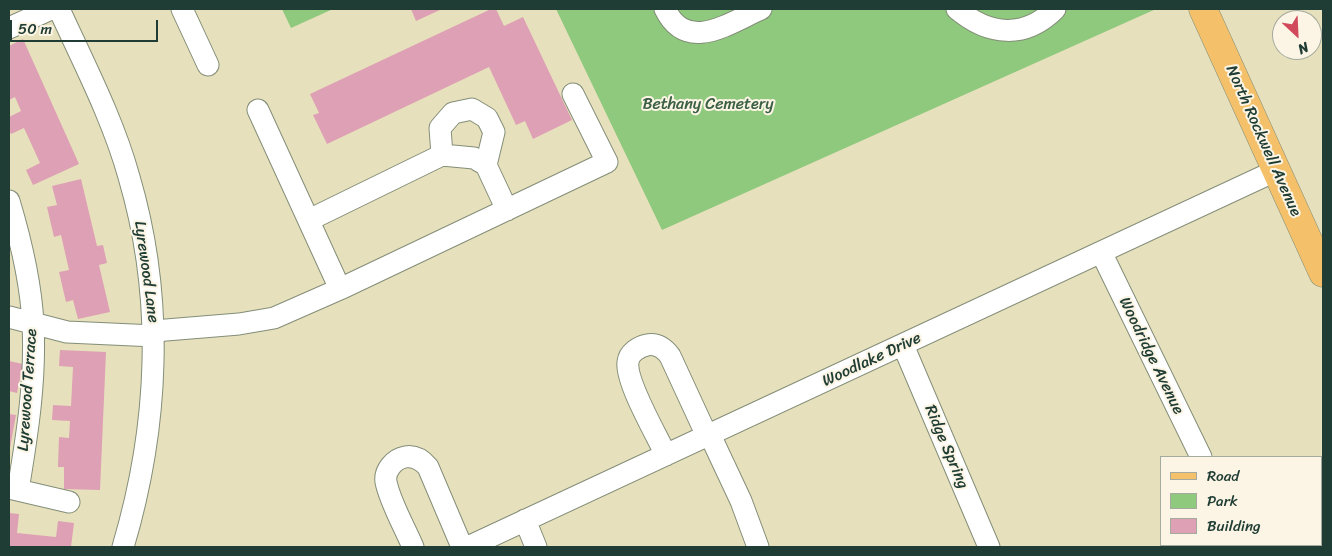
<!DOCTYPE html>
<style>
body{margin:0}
#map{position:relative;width:1332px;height:556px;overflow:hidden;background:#e7e0bc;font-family:Sriracha,sans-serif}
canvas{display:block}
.frame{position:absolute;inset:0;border:10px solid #1f3d34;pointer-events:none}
.legend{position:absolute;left:1160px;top:456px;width:162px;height:90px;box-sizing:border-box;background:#fcf5e5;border:1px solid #a4ab9e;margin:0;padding:6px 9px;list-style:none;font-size:15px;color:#1f3d34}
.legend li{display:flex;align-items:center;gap:10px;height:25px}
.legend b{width:25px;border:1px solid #a4ab9e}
.north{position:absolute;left:1272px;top:10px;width:50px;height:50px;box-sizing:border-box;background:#fcf5e5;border:1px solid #a4ab9e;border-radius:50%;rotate:155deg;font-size:14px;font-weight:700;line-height:20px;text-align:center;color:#1f3d34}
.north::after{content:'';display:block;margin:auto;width:18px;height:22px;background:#d1495b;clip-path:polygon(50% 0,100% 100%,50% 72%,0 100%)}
.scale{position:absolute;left:10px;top:20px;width:148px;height:22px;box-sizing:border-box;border:2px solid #1f3d34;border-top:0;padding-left:6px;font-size:15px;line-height:18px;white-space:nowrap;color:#1f3d34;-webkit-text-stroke:4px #fcf5e5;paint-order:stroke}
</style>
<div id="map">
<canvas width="1332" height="556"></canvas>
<div class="frame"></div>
<ul class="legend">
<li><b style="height:6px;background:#f4c16a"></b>Road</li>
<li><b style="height:14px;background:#8ec97d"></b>Park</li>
<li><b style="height:14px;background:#dea0b4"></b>Building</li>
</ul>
<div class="north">N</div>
<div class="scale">50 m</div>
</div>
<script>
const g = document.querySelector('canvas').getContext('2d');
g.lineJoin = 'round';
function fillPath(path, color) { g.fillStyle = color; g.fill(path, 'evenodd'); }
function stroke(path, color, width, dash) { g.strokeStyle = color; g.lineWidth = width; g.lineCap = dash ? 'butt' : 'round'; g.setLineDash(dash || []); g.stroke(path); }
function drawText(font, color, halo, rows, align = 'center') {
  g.font = font + ' Sriracha,sans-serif'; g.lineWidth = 4; g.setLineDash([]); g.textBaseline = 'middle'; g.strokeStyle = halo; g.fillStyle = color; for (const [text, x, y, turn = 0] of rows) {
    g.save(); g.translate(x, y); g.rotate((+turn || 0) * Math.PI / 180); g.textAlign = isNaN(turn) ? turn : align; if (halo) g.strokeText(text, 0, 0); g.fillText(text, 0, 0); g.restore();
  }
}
const green = new Path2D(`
 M282,9H333L291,28Z
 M556,9H1156L662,230Z`);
const building = new Path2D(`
 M411,9H442L416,21Z
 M491,9H496L504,26L523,17L572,120L533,139L525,121L516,125L489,67L327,144L313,115L319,113L310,94Z
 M23,39L79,164L33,185L26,170L40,163L24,128L11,134L9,130V117L21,111L15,97L9,100V46Z
 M81,179L97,246L103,245L107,263L99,265L110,312L78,319L73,300L66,302L59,272L69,270L61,235L54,237L47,207L57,205L52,186Z
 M60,350L106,352L100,490L64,489V467H58L59,437L69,438L70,421L52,420L53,405L71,406L73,367L59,366Z
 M9,361L23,364L17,393L9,391Z
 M9,414L16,415L10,448H9Z
 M9,513L19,514L17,533L56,537L58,521L74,523L71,547H9Z`);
const minor = new Path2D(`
 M59,9C84,64 113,119 129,177C165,299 159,426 123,547
 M182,9L208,65
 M665,9C687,54 729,23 761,9
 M957,9C989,36 1025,39 1055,9
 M9,28L51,9
 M258,110L340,289
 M442,155L440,128L453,113L472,109L487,118L494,132L486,165
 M9,201C21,241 31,282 33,324C36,380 27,436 18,490
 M309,220L442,155L474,158L486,165L507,210
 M1102,254L1201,457
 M9,317L67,332L155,336
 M154,331L239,324L274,318L340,289L607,162L573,94
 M903,345L989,547
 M710,435L741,501L758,547
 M666,455C657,436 625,381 628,362C629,353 638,347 647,345C657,343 664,348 670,356L707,436
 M9,488L69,502
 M525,520L536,547
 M1249,545L1250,547
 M413,547C405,528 390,502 386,482C384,471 394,459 405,457C415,455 422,460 428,467L462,547
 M468,547L1275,171`);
const major = new Path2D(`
 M1203,9L1323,273`);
const parkNames = [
 ["Bethany Cemetery",708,105]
];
const streetNames = [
 ["North Rockwell Avenue",1263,141,66],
 ["Lyrewood Lane",146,272,82],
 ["Woodridge Avenue",1151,356,64],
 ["Woodlake Drive",872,360,-25],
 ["Lyrewood Terrace",28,390,-86],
 ["Ridge Spring",946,447,67]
];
fillPath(green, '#8ec97d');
fillPath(building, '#dea0b4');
stroke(minor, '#838e78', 23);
stroke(major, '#838e78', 29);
stroke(minor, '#fff', 21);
stroke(major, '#f4c16a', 28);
drawText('16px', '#3b6046', '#fcf5e5', parkNames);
drawText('16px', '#1f3d34', '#fcf5e5', streetNames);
</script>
